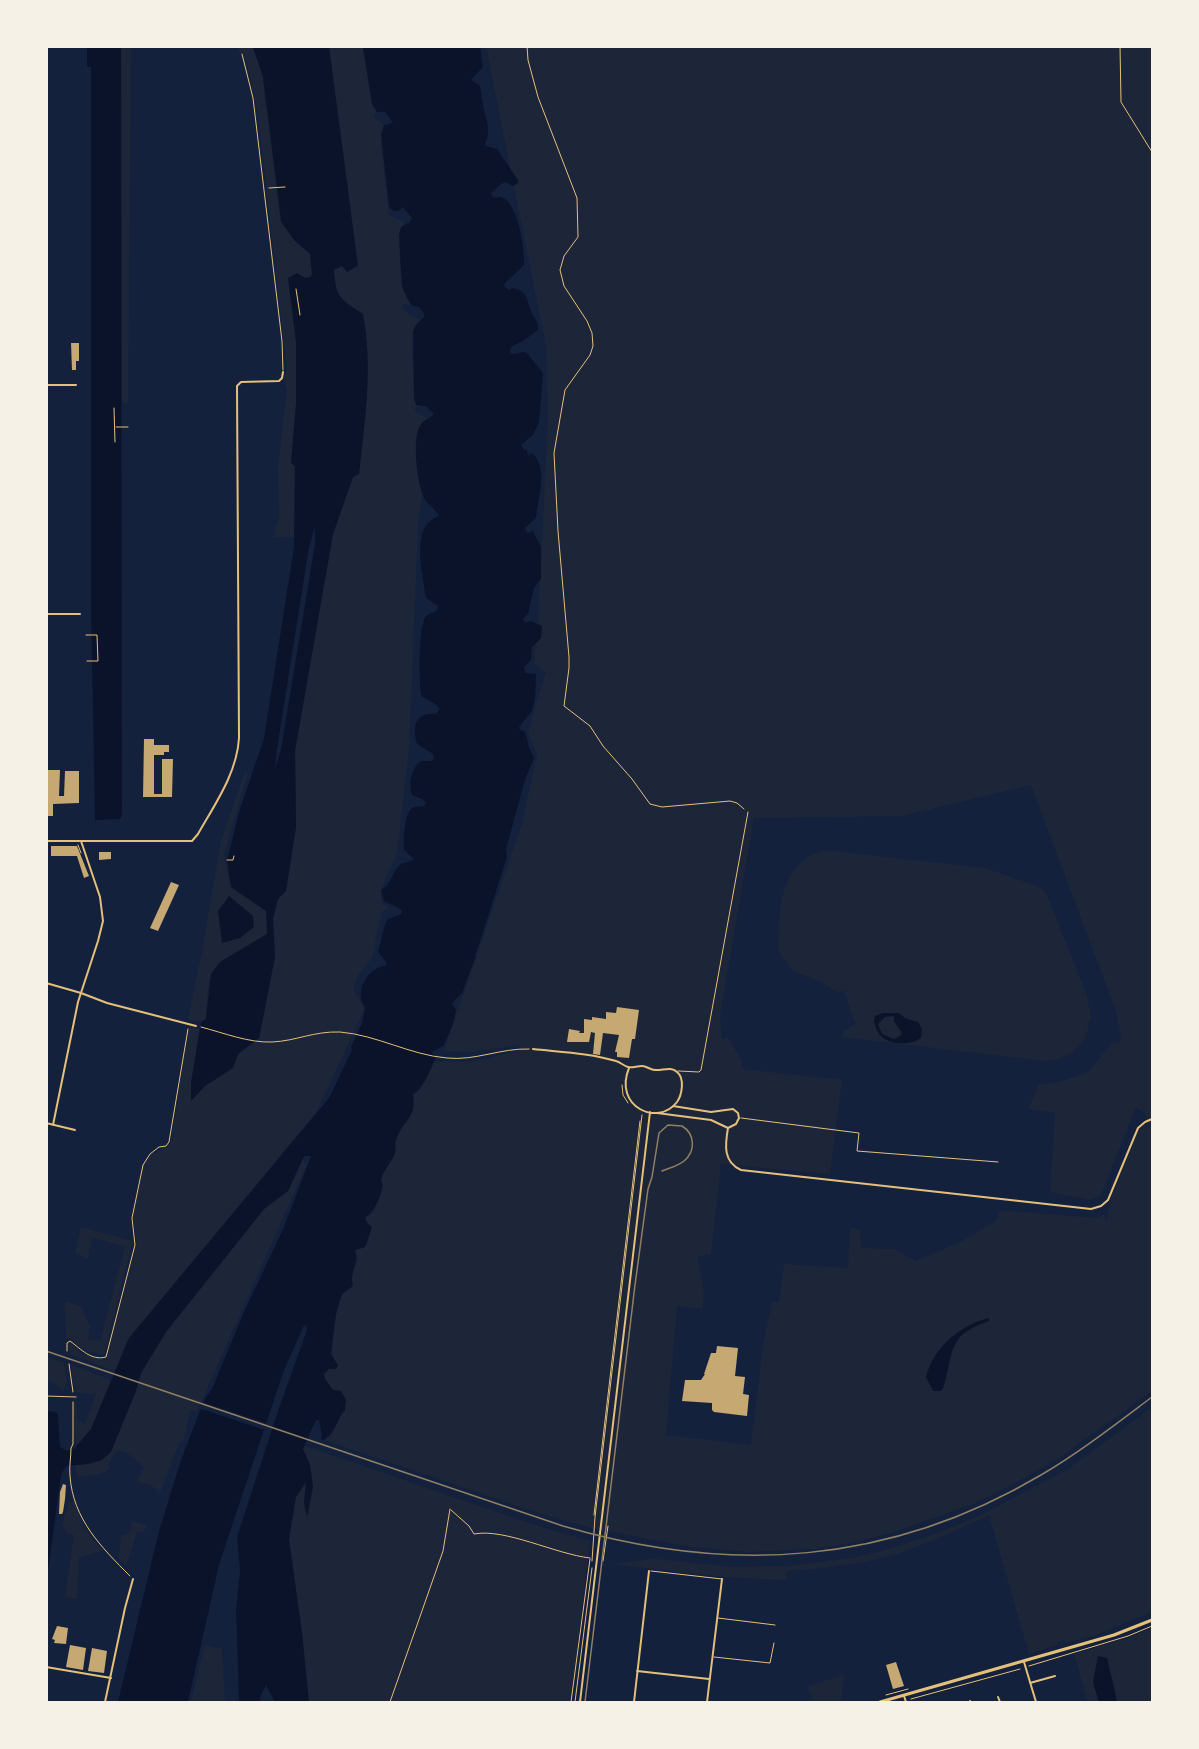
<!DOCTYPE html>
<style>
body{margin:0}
#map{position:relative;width:1199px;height:1749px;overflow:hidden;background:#14213d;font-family:Lato,sans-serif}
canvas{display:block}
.frame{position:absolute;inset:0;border:48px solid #f6f1e7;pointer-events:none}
</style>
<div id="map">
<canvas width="1199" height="1749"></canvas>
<div class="frame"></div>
</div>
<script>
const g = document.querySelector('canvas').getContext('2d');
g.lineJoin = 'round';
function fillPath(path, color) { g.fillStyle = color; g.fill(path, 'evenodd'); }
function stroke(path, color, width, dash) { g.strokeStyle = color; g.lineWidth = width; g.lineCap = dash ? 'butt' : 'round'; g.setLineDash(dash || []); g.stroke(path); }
const green = new Path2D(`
 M121,47H131L128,403H122Z
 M239,47H253L263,77L265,102L294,240L310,254L312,274L310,277L305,278L293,312L296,342V404L291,463L295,466L294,537H275L274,533L279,517L278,465L287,390L284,380L287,370L258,115L251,80L243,52H239Z
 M329,47H363L372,104L377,112L374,115L375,119L384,125L381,147L389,215L405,223C397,231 400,276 403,288C404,294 408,300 411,305L402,304L403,310L420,320C402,340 419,374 414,398L416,405L420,407H415V412L428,418C406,430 420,471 422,491C422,501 419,514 418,524L409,748L397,853L381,889V902L389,909L382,911L372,958L358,975L353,990L365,1008L317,1111L129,1338L115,1371L70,1354L69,1343H72L82,1354L106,1360L137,1242L133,1216L143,1167L149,1156L171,1143L189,1026L200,1029L191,1083V1101L205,1086L233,1068L238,1054L259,1038L275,957L273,919L278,899L286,891L296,827L295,751L333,534L353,477L359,474C365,421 373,367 363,314C341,300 336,297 334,270L342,266H358Z
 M486,47H1152V1391L1059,1458L1012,1485L973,1504L894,1532L851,1543L814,1549L749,1552L724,1550L691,1547L591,1528L542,1514L324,1440L330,1436L343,1412L334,1391L325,1379L324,1374L335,1361C328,1349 336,1308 342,1295C344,1291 349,1289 353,1286L351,1273L358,1260L355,1250L366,1247L372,1227L368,1224L365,1218C367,1216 371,1215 373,1213C381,1203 376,1185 382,1174C388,1164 397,1157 394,1144L413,1099L412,1095L421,1089L434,1061L470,1062L519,1051L521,1045L470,1052L444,1051L522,824L537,755L528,732L546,672L534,664L536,643L541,638L542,626L538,625L548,416L546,346ZM1031,785L1116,1011L1122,1041L1112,1043L1087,1073L1059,1082L1039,1085L1028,1109L1055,1113L1050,1192L1091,1200L1101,1195L1136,1107L1145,1113L1148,1123L1143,1125L1137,1134L1111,1199L1106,1221L1104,1214L1096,1218L998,1210V1218L994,1222L959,1243L916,1261L895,1249L861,1248L860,1231L855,1228L850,1229L848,1268L784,1264L779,1302L772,1303L763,1345L751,1445L666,1435L677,1306L703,1309L704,1292L697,1257L711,1254L721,1164L830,1174L842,1080L742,1069V1062L728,1037L722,1039L720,1015L754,818L902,816Z
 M245,772L248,773L224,855L231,887L267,911V934C253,944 216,959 211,976C207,989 207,1005 206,1019L201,1022L188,1020L202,951L221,841Z
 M824,850L985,868L1040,887L1046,893L1087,996L1091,1017L1085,1039L1073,1052L1059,1059L1045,1061L841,1037L845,1031L855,1023L844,990L838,993L821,982L792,970L778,950C780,910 777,865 824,850Z
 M309,1159L197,1411L190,1410L184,1440L179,1443L160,1493L151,1485L136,1482L144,1467L126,1452L118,1450L108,1464L111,1468L101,1474L79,1477L75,1472L76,1465L88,1464L136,1391L141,1373L166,1332L264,1209L288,1191L303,1160L305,1164Z
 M81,1227L133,1241L104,1355L83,1350L71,1338L66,1339L65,1301L81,1306L90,1327L88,1339L100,1341L125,1246L92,1238L88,1258L75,1254Z
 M47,1357L64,1363L67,1383L63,1391L54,1383L47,1380Z
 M71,1365L111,1380L91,1429L76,1445V1434L74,1443V1401H76L78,1422L83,1423L84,1426L96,1394L75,1392Z
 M1152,1407V1612L1096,1635L1065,1643L1063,1640L1058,1642L1057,1645L1029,1654L989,1515C965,1526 941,1538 916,1547C875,1563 830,1568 787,1571L786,1580L724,1577L610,1564L655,1559L735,1567L787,1566L853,1558L895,1547L932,1535L979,1516L1068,1469Z
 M305,1446L538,1526L590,1541L571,1702H309L302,1633L289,1539L296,1497L306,1480L304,1503L308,1515L313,1487L310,1465L302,1449Z
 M75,1502L84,1528L103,1551L79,1557L77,1599L65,1597L74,1535L68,1534L62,1525L68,1503Z
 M132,1521L146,1525L144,1533L137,1531L127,1565L118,1559L122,1535L129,1534Z
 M1152,1627V1702H1117L1112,1675L1093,1682L1099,1702H1088L1074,1654L1136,1635Z
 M205,1645L222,1649L225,1702H191Z
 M844,1675L841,1702H813L808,1686Z`);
const water = new Path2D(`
 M87,47H121L122,815L120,819L95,820L91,609V67H87Z
 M253,47H329L358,266L347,272L342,266L334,270C335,297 341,300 363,314C373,367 365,421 359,474L353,477L333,534L295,751L296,827L286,891L278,899L273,919L275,957L259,1038L238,1054L233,1068L205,1086L191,1101V1083L201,1022L206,1019L211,974L220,962L267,934L266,911L231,887L227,860L240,809L264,738L294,547L295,466L291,463L296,404V342L288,278L297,273L305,278L310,277L312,274L310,254L294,240L281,222L263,77ZM315,527V544L281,749L275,769L277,749L309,547Z
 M363,47H480L483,67L471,80L480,86C482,94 482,103 484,110C487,123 491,130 485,144L486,146L497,149L518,180V183L513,186L506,182L501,184L491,193L493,198C496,198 500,196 503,198C518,204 525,251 524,265L505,283L504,286L509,290L513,288C529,291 526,301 532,313C535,319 539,323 538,330L523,341L511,347L510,352L512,354L523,352L527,353L543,373L539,422L533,435L521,445L524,450H527L528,456L532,453C549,468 538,498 536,518L525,528L527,533L533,531L541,547V579L534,588L528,614L523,619L525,623L531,621L542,626L541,638L532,647L531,660L524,667L525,673L536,674L535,699L532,711L519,727L520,730L525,731L529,748L534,758L525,780L506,849L507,857L477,951L475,954L476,956L462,993L452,1003L456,1010L453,1024L444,1045L432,1052V1054L436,1056C431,1070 424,1086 413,1095C417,1117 404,1120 397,1137C394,1144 397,1150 394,1156C390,1164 382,1172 381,1181L383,1184C381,1198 375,1210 365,1218L368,1224L372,1227L365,1247L355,1250C360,1263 349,1272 353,1286L342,1294L336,1314L331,1354L338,1365L336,1369H329L324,1374L325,1379L333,1390L341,1391L346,1400L345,1411C336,1418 338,1430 324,1440L321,1439L322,1434L319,1420H316L303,1449L310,1465L313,1487L307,1517L304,1503L306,1482L296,1497L289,1539L302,1633L309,1702H275L266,1685L260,1697L261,1702H239L236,1610L240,1571L237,1537L278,1411L307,1330L306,1325L303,1327L283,1373L219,1565L188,1702H118L159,1531L181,1460L205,1398L212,1389L243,1314L284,1227L311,1156H304L288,1191L264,1209L166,1332L141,1373L136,1391L111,1452L102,1460L88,1464L66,1466L61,1475L47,1578V1411L55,1412L58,1414L60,1447L67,1451L75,1448L91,1429L129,1338L329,1098L352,1050L351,1047L362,1023L365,1007C353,993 368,967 385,966L387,963L378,952L385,924L388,919L401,914L402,910L384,901L381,890C393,883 391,872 400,865C406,861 409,863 414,859L404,850C403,841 404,810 414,807C417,806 421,807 424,806L426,803L422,799L412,795C408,784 411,768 421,761H432L434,757L433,754L417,744C412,727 415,711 436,714L440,709L435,704L421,696C419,683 418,625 426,616C430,613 435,613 438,609V606L426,598C423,577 415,547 425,527C428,521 434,519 439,515C435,509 427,504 424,498C417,483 412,440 420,426C423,420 429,419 434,414L426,406L416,405L414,398L413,331L416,325L424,317V313L419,307L411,305L402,287L399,235L401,227L410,222L412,218L403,207L398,211H393L389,207L381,134L384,125L390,124L393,122L385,112H377L372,104Z
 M229,896L253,916L254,927L240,938L222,943L218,911Z
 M883,1013H899L905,1018L918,1022L922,1029L921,1038C911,1046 888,1045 880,1035C877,1031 875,1026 874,1021L875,1016ZM894,1016V1021L902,1033L900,1036L894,1039L882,1034L878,1024L885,1017Z
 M989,1318V1321C947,1335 954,1351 944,1386L941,1391H933L926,1377C933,1348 960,1325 989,1318Z
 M1098,1656L1107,1658L1117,1702H1099L1093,1682Z`);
const pier = new Path2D(`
 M201,1402L268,1424L265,1430L199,1408Z`);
const building = new Path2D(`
 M71,343H79V361H76V370H72Z
 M144,739H154V745H169V752H164V755H154V794H162V759H173L172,797H143Z
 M46,770H60L59,796H64L65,771H79V803L53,804V816H46Z
 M51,846H77L89,876L84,878L77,856H51Z
 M99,852H111V859L99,860Z
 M171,882L179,885L158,931L150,928Z
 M617,1007L639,1010L635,1039H632L629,1058L617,1057V1052H615L619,1035L603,1033L600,1055L593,1054L595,1033L591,1032L589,1042H567L569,1029L580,1031L579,1033H584V1019L592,1020V1017L606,1019V1012L616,1013Z
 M717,1346L738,1348L735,1376L745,1377L743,1394L749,1395L747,1416L714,1412L712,1410V1403L682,1401L685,1380H701L705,1374H704L711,1353H716Z
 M63,1484L66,1485L65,1499L63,1512L62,1514H59L60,1492Z
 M57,1626L68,1628L66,1644L54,1643L55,1640L52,1639Z
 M70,1645L86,1648L83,1670L66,1667Z
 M92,1648L107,1651L104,1673L88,1671Z
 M896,1662L904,1686L893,1689L886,1665Z`);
const path = new Path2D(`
 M527,46L528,60L538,97L577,198L578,237L564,256L560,270L564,286L587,321L592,333L593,346L590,355L565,390L554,453L558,531L569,657V668L564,706L590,726L603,746L632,779L650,804L662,807L730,801L737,803L744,809
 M1120,46L1121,102L1152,152
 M269,188L285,187
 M296,289L300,315
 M1152,370V409
 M114,408L115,442
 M116,427H128
 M86,635H97L98,661H87
 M78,845L81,853
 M227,860H233L234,856
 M201,1027C224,1033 249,1043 272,1042C296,1041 314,1031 340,1032C377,1035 410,1055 447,1058C475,1061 501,1048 529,1049
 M622,1085L623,1095L628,1103
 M67,1351V1343L70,1341C81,1349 91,1361 106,1357L135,1245L132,1218L143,1165L150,1154L159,1147L166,1146L169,1142L188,1029
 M69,1364L73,1392
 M73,1402V1444L71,1448C71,1457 69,1467 70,1476C73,1519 101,1547 130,1576
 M451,1510L469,1526L474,1534C505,1528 555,1554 590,1558
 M594,1515L640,1121
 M592,1561L595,1517L642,1115
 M603,1561L608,1526
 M1029,1666L1128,1636L1152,1626
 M886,1695L908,1689
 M911,1699L1020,1669
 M390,1702L443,1551L450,1509
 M571,1702L590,1559
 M575,1702L592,1568`);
const service = new Path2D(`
 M242,54L253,98L282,341L283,370
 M678,1071L699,1072L701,1070L748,812
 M741,1118L859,1133L857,1151L998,1162
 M46,1396L76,1397
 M651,1571L722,1579
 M718,1618L775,1625
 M714,1657L770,1663L774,1643`);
const minor = new Path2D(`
 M46,385H76
 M46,614H80
 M46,841H192L198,834C215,804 237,773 239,738L237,386L241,382L279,381L282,378L283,372
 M46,983L81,993L107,1003L196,1026
 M533,1049C560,1052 590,1053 616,1061C620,1062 624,1066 628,1067C632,1068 637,1066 642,1066C647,1066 650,1070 655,1070C662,1071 671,1066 677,1072C685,1078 682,1095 677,1102C658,1127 613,1107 629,1068
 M657,1113L711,1120L728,1128L736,1124L739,1118L738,1113L733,1109L711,1112L673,1106
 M46,1123L75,1130
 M53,1125L78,1002L98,941L103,921L100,897L81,841
 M728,1128C725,1145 723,1162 741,1170L1091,1209L1101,1206L1108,1200L1138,1128L1145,1122L1152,1119
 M1024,1662L1036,1702
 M46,1667L111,1678
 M637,1671L709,1679
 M1030,1683L1055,1676
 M904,1696L906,1702
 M998,1697L1000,1702
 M970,1701V1702
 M105,1702L125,1608L133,1579
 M580,1702L650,1112
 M634,1702L649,1571
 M707,1702L722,1579`);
const tertiary = new Path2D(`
 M880,1702L1114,1635L1152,1620`);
const tram = new Path2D(`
 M585,1702L635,1285L648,1189L652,1177L659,1133L668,1125L682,1126C695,1134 696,1151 684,1161C678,1166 669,1168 662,1171`);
const rail = new Path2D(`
 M46,1351L563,1526C730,1575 889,1565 1041,1475C1080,1452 1116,1424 1152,1397`);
fillPath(green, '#1d2539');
fillPath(water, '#0b132b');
fillPath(pier, '#14213d');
fillPath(building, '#c6a872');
stroke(path, '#e5c07b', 1);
stroke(service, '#e5c07b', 1);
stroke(minor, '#e5c07b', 2);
stroke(tertiary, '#e5c07b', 3);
stroke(tram, '#918062', 1.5);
stroke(rail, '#918062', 1.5);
</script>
